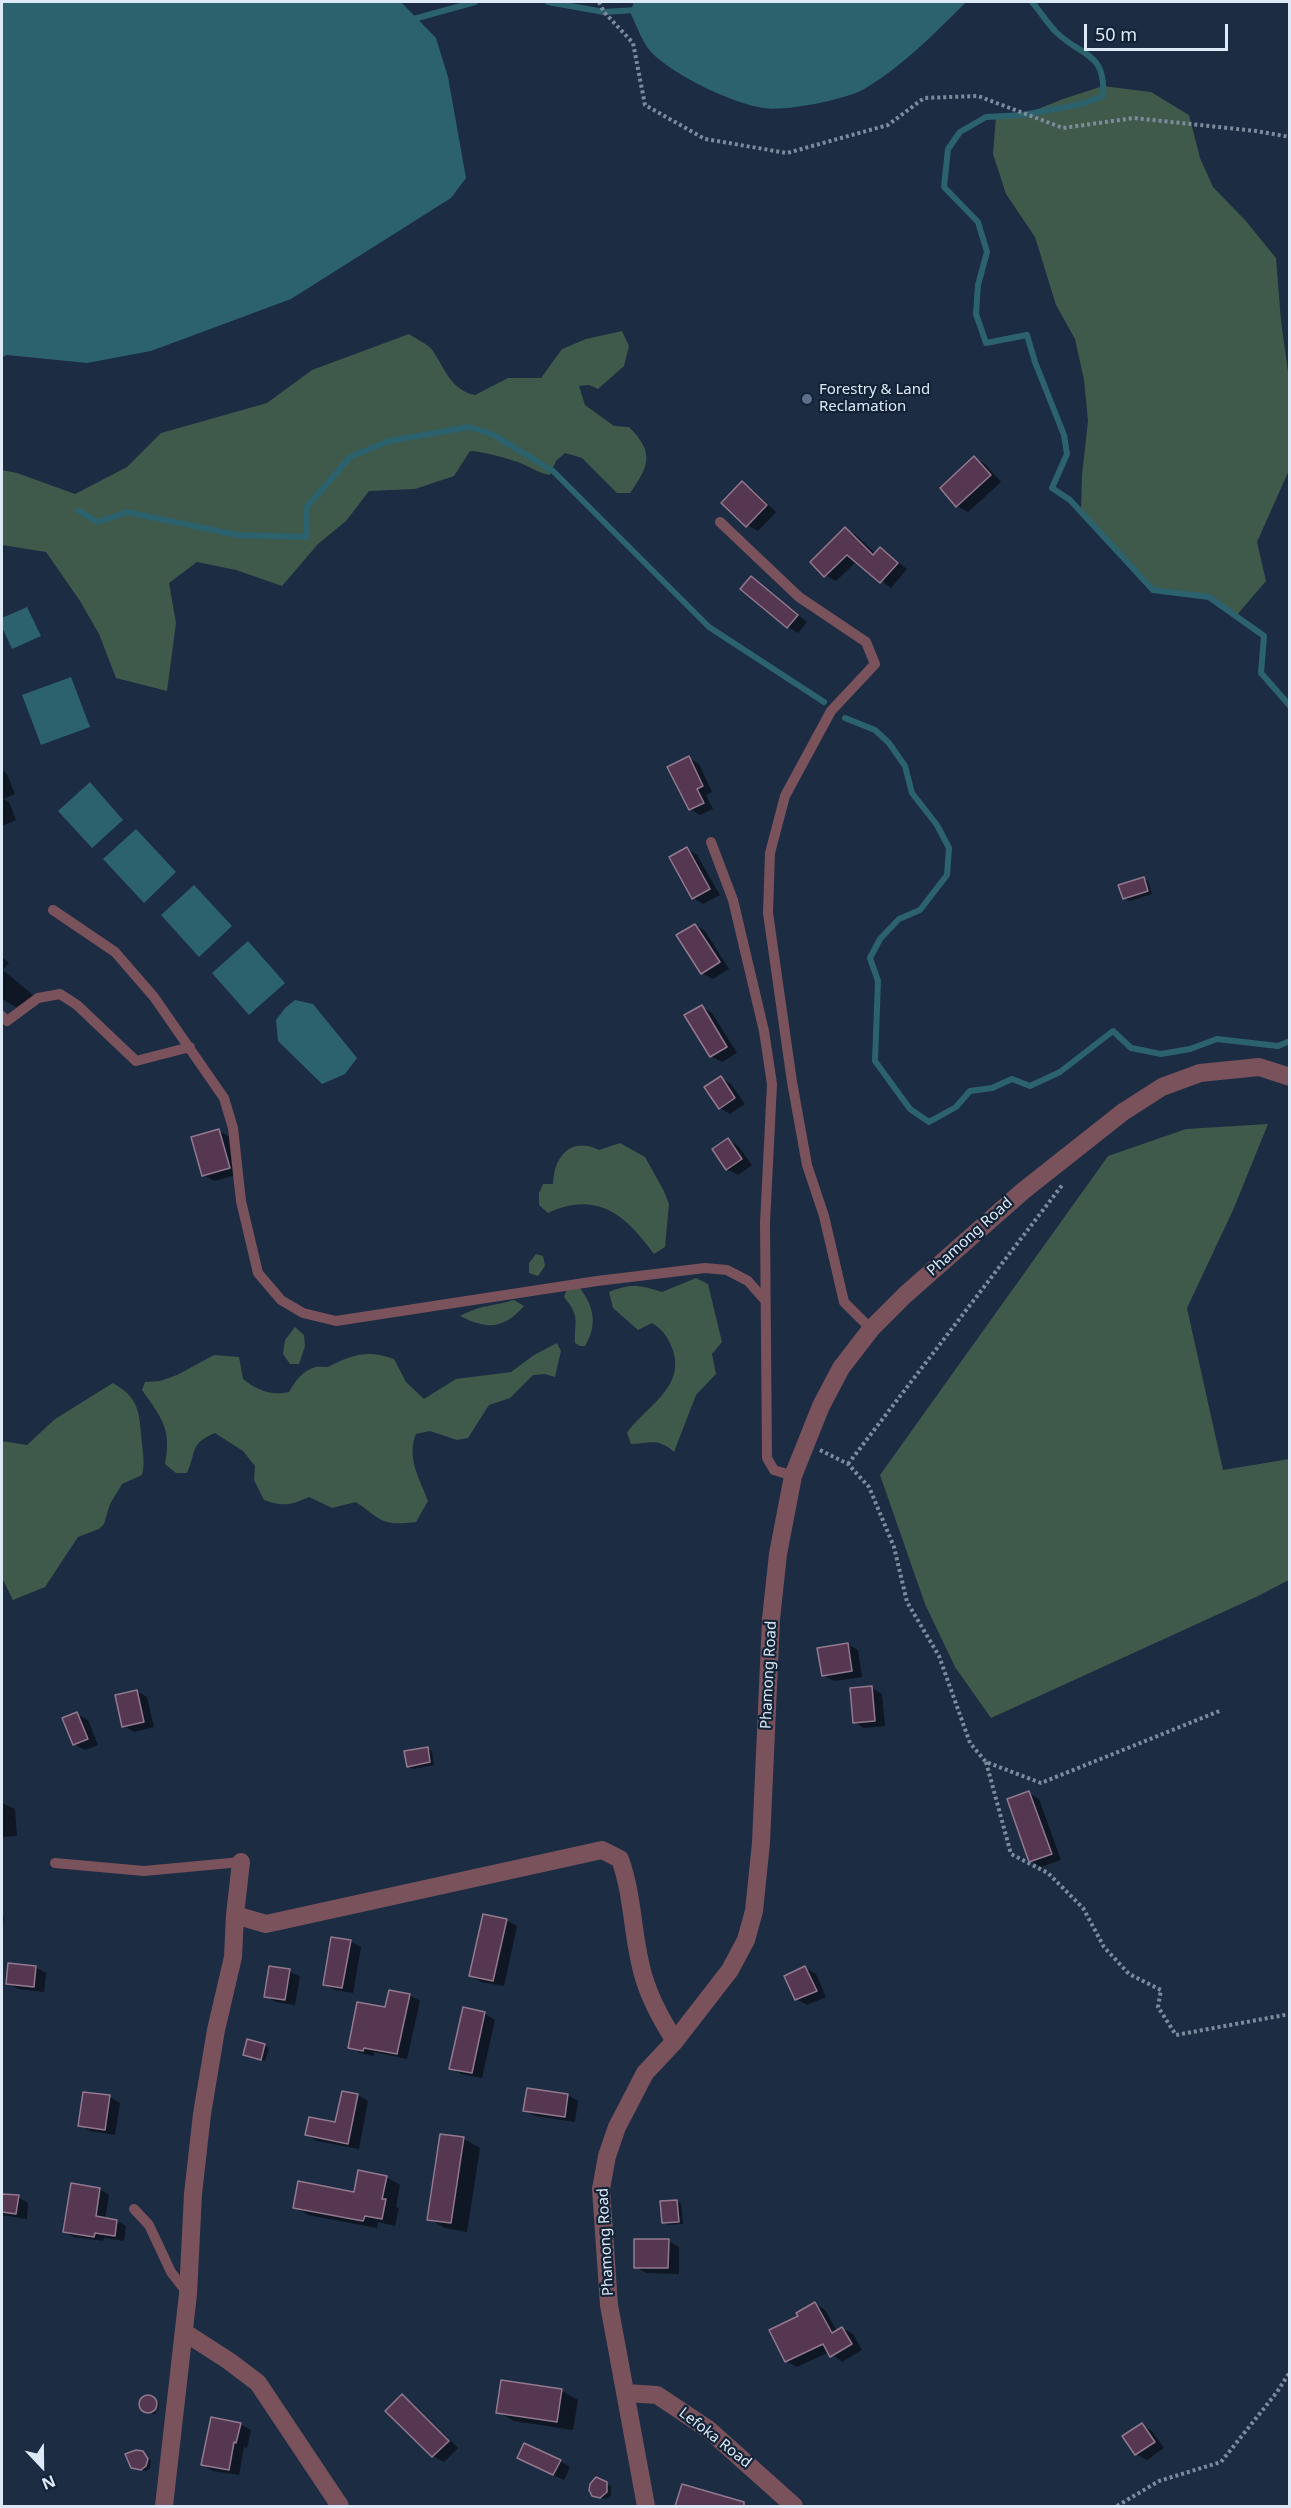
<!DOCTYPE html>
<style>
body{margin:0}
#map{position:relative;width:1291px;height:2508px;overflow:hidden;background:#1c2c42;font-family:"Noto Sans",sans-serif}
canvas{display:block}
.frame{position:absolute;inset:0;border:3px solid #dee9f7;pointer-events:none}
.north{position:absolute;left:12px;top:2436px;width:60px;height:60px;-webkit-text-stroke:4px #122337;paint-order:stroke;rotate:158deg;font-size:16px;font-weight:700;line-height:24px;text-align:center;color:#dee9f7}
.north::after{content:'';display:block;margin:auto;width:21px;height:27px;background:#dee9f7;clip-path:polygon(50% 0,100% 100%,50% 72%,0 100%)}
.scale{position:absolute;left:1084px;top:24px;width:144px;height:27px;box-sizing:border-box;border:3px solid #dee9f7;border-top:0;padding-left:8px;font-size:18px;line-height:21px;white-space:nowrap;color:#dee9f7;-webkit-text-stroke:4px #122337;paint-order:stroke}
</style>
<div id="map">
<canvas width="1291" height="2508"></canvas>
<div class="frame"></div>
<div class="north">N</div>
<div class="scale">50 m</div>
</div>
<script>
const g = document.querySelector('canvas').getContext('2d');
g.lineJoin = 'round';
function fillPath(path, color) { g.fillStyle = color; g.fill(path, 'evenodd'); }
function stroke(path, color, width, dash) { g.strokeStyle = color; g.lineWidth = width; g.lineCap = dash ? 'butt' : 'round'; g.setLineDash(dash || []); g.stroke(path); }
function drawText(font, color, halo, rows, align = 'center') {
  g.font = font + ' "Noto Sans",sans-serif'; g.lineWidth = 4.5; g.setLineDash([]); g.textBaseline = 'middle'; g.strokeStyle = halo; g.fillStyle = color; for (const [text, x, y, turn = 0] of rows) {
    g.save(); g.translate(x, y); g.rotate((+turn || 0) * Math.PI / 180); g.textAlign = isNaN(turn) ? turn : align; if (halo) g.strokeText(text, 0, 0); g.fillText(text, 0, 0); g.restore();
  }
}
const green = new Path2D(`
 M1103,86L1151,92L1189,115L1200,158L1213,187L1245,220L1276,258L1281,321L1289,379L1290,468L1257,542L1266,581L1236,616L1209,597L1153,590L1081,511L1082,475L1088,421L1084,380L1075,339L1056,305L1035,237L1006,194L993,154L996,116L1023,115L1063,99Z
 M622,331L629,346L624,366L598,389L589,385L579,386L585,405L614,426L629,427C654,452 650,465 630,493H617L582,458L565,453L556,461L550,475C537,473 529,466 518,462C505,458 482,451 470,451L454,476L415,489L369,491L346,521L318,544L282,586L236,570L197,562L169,583L176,623L167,691L116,678L99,634L80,601L46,552L2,545V470L17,473L75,494L127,467L161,433L267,403L312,370L409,334C416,339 428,344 433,351C445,369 451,390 475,395L508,378H541L562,349L586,339Z
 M1268,1124L1234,1208L1187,1308L1223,1470L1289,1459V1580L1256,1597L991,1718L955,1667L925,1604L880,1475L1108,1156L1186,1129Z
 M620,1143L645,1157L664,1191L669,1204L665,1247L654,1254C626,1216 598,1190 548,1213L539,1205V1193L543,1184H553C554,1156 571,1136 599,1150Z
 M536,1254L543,1256L545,1266L538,1276L529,1273V1263Z
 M696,1278L708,1284L722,1342L712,1354L716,1374L696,1395L674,1452C657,1437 650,1444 631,1444L627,1433C646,1406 687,1387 672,1348C667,1336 663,1330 652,1323L638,1330L613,1308L609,1292C631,1283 640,1285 662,1292Z
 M579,1287C594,1306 598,1325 585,1346H580L575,1343C574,1320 581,1318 564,1297L567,1289Z
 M514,1300L524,1306C504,1329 487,1330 460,1316C480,1305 494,1306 514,1300Z
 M295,1327L304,1335L305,1346L299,1364H290L283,1354L285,1340Z
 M557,1343L561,1351L555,1377L545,1374L533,1375L510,1398L489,1405L468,1438L457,1440L430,1431L416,1434C406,1458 420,1479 428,1501L416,1522C381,1526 383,1521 356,1502L332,1508L309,1497C291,1505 284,1507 264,1500L254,1480L255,1466L243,1451L215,1433C189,1444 197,1451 187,1473H176L165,1464C172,1429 161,1417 142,1390L145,1382L160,1381L177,1375L214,1355L239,1357L243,1379C257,1390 270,1396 289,1392C295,1381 303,1370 316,1367C321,1366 326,1368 330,1366C354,1354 368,1350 394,1359L406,1382L424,1399L456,1379L511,1372L534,1355Z
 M113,1383C141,1399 139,1414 142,1443C143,1455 145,1463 142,1475L122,1484L110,1504L104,1524L99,1529L78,1537L45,1587L13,1600L2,1578V1441L27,1445L55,1419Z`);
const water = new Path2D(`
 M2,2H401L436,38L448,77L466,178L451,198L291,299L151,351L87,363L7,355L2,357Z
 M634,2H966C935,33 904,65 866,88C849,99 784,112 764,108C733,104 673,75 651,52C642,42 636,24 630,12Z
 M27,607L41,636L12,649L2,627V618Z
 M71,677L90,727L41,745L22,695Z
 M90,782L123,820L92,848L58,811Z
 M136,829L176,872L144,903L103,859Z
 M194,885L232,926L199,957L161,915Z
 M248,941L285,983L249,1015L212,973Z
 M295,1000L313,1004L357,1058L345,1074L322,1084L278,1041L276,1020L285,1008Z`);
const shadow = new Path2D(`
 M975,458L985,464L1001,482L968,512L957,506Z
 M742,483L752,489L776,512L758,531L747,525Z
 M846,529L856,535L876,554L880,549L907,569L891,588L857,561L836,581L825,575Z
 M751,578L807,622L798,633L788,627Z
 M689,758L699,764L712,792L706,795L713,809L700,815L690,809Z
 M2,770L7,774L15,794L3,799L9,802L16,820L2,826Z
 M687,849L697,855L720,895L703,904L693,898Z
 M1144,879L1148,881L1152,894L1129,901L1124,898Z
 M695,925L705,931L729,969L713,979L702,973Z
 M2,957L9,963L3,970L33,995L21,1010L2,999Z
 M702,1007L712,1013L737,1053L722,1062L711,1056L686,1016Z
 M721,1078L731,1084L745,1104L730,1114L720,1108Z
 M219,1131L230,1137L240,1174L214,1181L203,1175Z
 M728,1139L738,1146L752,1165L738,1175L727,1169Z
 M847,1644L858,1650L862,1677L834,1681L823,1675Z
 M872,1688L882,1694L885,1726L864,1728L854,1722Z
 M137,1691L147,1697L154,1727L134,1732L124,1726Z
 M77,1714L88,1720L98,1745L85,1750L74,1744Z
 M427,1749L432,1751L434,1765L413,1769L408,1766Z
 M1029,1793L1039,1799L1061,1860L1041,1867L1031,1861Z
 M2,1803L15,1809L17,1836L2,1837Z
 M2,1916L4,1917L2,1934Z
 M506,1920L517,1926L504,1986L481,1982L471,1976Z
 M350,1941L361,1947L353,1993L335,1990L325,1984Z
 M35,1967L46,1973L44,1992L18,1989L7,1983Z
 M805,1968L816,1974L826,1997L807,2005L796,1999Z
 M289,1971L300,1977L295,2005L276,2002L265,1996Z
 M409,1995L420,2001L407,2059L374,2052V2056L360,2053L350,2047L386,2009Z
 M485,2014L495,2020L482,2078L461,2074L451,2068Z
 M264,2045L269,2048L265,2061L249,2057Z
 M358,2095L368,2101L359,2149L317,2141L307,2135L336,2124Z
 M568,2095L578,2101L575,2122L535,2116L525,2110Z
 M110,2097L120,2103L115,2135L90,2131L80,2125Z
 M442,2135L464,2139L480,2148L467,2232L445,2228L429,2219Z
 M386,2177L400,2185L396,2207L399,2208L395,2226L378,2222L377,2228L308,2215L295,2207L355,2193Z
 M72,2185L100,2189L109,2195L105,2219L117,2221L126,2226L124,2241L104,2238L103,2241L74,2237L64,2232Z
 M2,2195L18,2197L28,2203L27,2219L2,2215Z
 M677,2201L681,2204L683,2224L668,2225L663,2222Z
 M668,2241L679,2247V2274L646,2273L636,2267Z
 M815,2304L825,2310L837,2331L842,2328L853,2334L862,2350L842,2362L829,2352L797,2367L786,2361Z
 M503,2382L562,2391L578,2400L573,2430L514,2421L498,2412Z
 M402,2396L412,2402L458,2448L444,2462L433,2456L387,2411Z
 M149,2397L153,2399L156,2414H152L141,2406L144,2398Z
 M156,2401L159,2403L158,2412Z
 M240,2424L251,2430L247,2448L244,2447L239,2475L213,2471L203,2465Z
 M1142,2425L1152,2431L1164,2448L1147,2460L1136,2454Z
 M142,2453L151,2460L150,2468L146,2471L135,2468Z
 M560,2461L570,2467L564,2480L529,2464Z
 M597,2479L611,2486V2495L606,2499L593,2495Z
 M734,2504L733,2506H677Z`);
const stream = new Path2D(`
 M548,2L604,12L636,10
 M1032,2C1040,11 1047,23 1056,32C1081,57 1106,51 1103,96L1082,104L1023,115L986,117L960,132L948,149L944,187L978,222L987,252L978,285L976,314L986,343L1027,335L1035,362L1064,435L1067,454L1052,488L1070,500L1153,590L1209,597L1264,636L1261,673L1290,706
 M410,20L475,2
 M79,511L98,522L127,512L237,535L307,537L306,508L350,457L389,441L469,427L492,434L553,471L709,627L824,702
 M845,718L875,730L889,743L905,766L912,793L937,825L949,848L947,875L920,910L899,919L880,939L870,958L878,981L875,1061L910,1109L929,1122L956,1107L970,1091L992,1088L1012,1079L1030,1086L1060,1072L1113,1031L1131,1048L1161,1054L1190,1049L1217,1039L1278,1046L1290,1041`);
const building = new Path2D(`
 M974,456L991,475L956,507L940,488Z
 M742,481L767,505L746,527L721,503Z
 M845,527L873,555L880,547L898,563L880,583L847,555L824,577L810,562Z
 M751,576L798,615L787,628L740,589Z
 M689,756L703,786L697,789L704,803L689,810L667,767Z
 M687,847L710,889L692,899L669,857Z
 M1144,877L1148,891L1123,899L1118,885Z
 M695,924L720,962L701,974L676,935Z
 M702,1005L727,1047L710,1057L684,1015Z
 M721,1076L735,1098L719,1109L704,1087Z
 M219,1129L230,1168L202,1176L191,1137Z
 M728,1138L742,1159L726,1170L712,1149Z
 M848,1643L852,1671L822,1676L817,1648Z
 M872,1686L875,1721L853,1723L850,1688Z
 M137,1690L144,1722L122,1727L115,1695Z
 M77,1712L88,1739L73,1745L62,1718Z
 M428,1747L430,1762L407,1767L404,1751Z
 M1029,1791L1052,1854L1029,1862L1007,1799Z
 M483,1914L507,1919L493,1981L469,1976Z
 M331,1937L351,1940L342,1988L323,1985Z
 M8,1963L36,1966L34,1987L6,1984Z
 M269,1966L290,1969L285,2000L264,1997Z
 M805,1966L817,1991L795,2000L784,1976Z
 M389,1990L410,1994L397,2054L364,2048L363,2051L348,2048L357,2002L385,2007Z
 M463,2007L485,2012L472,2073L449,2069Z
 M247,2039L265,2044L261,2060L243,2055Z
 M527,2088L568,2094L565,2117L523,2111Z
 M342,2091L358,2094L348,2144L305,2135L309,2117L335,2122Z
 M83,2092L110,2095L105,2130L78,2126Z
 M440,2134L464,2137L451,2223L427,2220Z
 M358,2170L387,2176L382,2199H386L382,2219L365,2216L363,2221L293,2208L298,2181L354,2192Z
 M71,2183L100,2188L96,2216L117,2220L115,2236L95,2233L94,2237L63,2232Z
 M2,2194L19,2195L16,2214L2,2212Z
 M677,2200L679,2222L662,2223L660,2201Z
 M634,2239H669L668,2268H634Z
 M815,2302L832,2333L842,2327L852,2344L830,2357L823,2344L785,2362L769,2330L798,2316L796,2313Z
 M501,2380L562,2389L557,2422L496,2413Z
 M402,2394L449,2441L432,2457L385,2411Z
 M139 2404a9 9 0 1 1 18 0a9 9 0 1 1-18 0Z
 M211,2417L241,2423L236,2443L234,2442L229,2470L201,2465Z
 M1142,2423L1155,2442L1135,2455L1122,2436Z
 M524,2443L561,2460L553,2475L517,2458Z
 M136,2450L143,2451L148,2459L146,2466L141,2470L131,2468L125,2454Z
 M596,2477L607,2482V2492L600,2498L592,2496L589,2490L590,2484Z
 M682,2484L744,2502V2506H675Z`);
const path = new Path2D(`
 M599,2L604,12L633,43L645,105L705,139L787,153L888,125L924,98L978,96L1063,128L1134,118L1256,131L1290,137
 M820,1450L848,1464L869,1487L894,1547L907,1602L939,1656L970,1743L986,1762L1041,1783L1222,1710
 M848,1464L1063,1184
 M986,1762L1011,1854L1048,1873L1083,1908L1104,1947L1129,1974L1161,1990L1158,2007L1176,2035L1290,2014
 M1117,2506L1159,2481L1221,2462L1277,2392L1290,2372`);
const lane = new Path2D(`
 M720,522L799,597L866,642L875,664L831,711L785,796L770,853L768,913L792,1082L807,1165L824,1216L844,1302L871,1329
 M711,842L733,900L764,1031L772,1084L765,1223L767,1458L774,1470L793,1476
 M53,910L115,952L154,997L224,1098L233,1128L241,1201L258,1273L281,1300L303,1313L336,1321L597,1281L705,1268L727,1270L748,1281L764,1299
 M2,1016L7,1021L38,998L60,994L77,1005L136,1061L190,1047
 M55,1863L144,1871L241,1862
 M134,2209L149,2225L171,2272L188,2294`);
const street = new Path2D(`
 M235,1915L266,1924L602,1850L620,1859C634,1898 632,1939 644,1978C651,2001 662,2021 675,2041
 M184,2332L229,2361L258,2383L340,2506
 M626,2393L657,2395L708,2429L794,2506
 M164,2506L188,2294L193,2194L202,2114L216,2030L233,1957L235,1915L241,1862
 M646,2506L609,2305L601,2189L607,2156L617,2127L629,2104L645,2073L675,2041L730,1970L746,1940L754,1911L761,1843L771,1619L778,1554L793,1476L821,1406L841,1368L871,1329L905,1295L1023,1191L1123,1112L1162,1087L1200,1073L1259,1067L1290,1077`);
const markers = [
 [807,399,6,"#5c6f8a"]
];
const poiNames = [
 ["Forestry & Land",819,390],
 ["Reclamation",819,407]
];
const streetNames = [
 ["Phamong Road",970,1237,-42],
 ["Phamong Road",769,1675,-87],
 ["Phamong Road",606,2242,-93],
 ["Lefoka Road",715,2438,38]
];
fillPath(green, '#3f594b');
fillPath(water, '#2c626e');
fillPath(shadow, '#0007');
stroke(stream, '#2c626e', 6);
fillPath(building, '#553752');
stroke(building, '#92798f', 1.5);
stroke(path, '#7d8b9d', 4, [3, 3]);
stroke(lane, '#79525c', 10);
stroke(street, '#79525c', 18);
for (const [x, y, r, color] of markers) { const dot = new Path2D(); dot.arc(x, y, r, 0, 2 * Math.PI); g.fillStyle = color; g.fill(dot); stroke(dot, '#122337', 2); }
drawText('15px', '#dee9f7', '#122337', poiNames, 'left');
drawText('15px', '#dee9f7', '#122337', streetNames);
</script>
